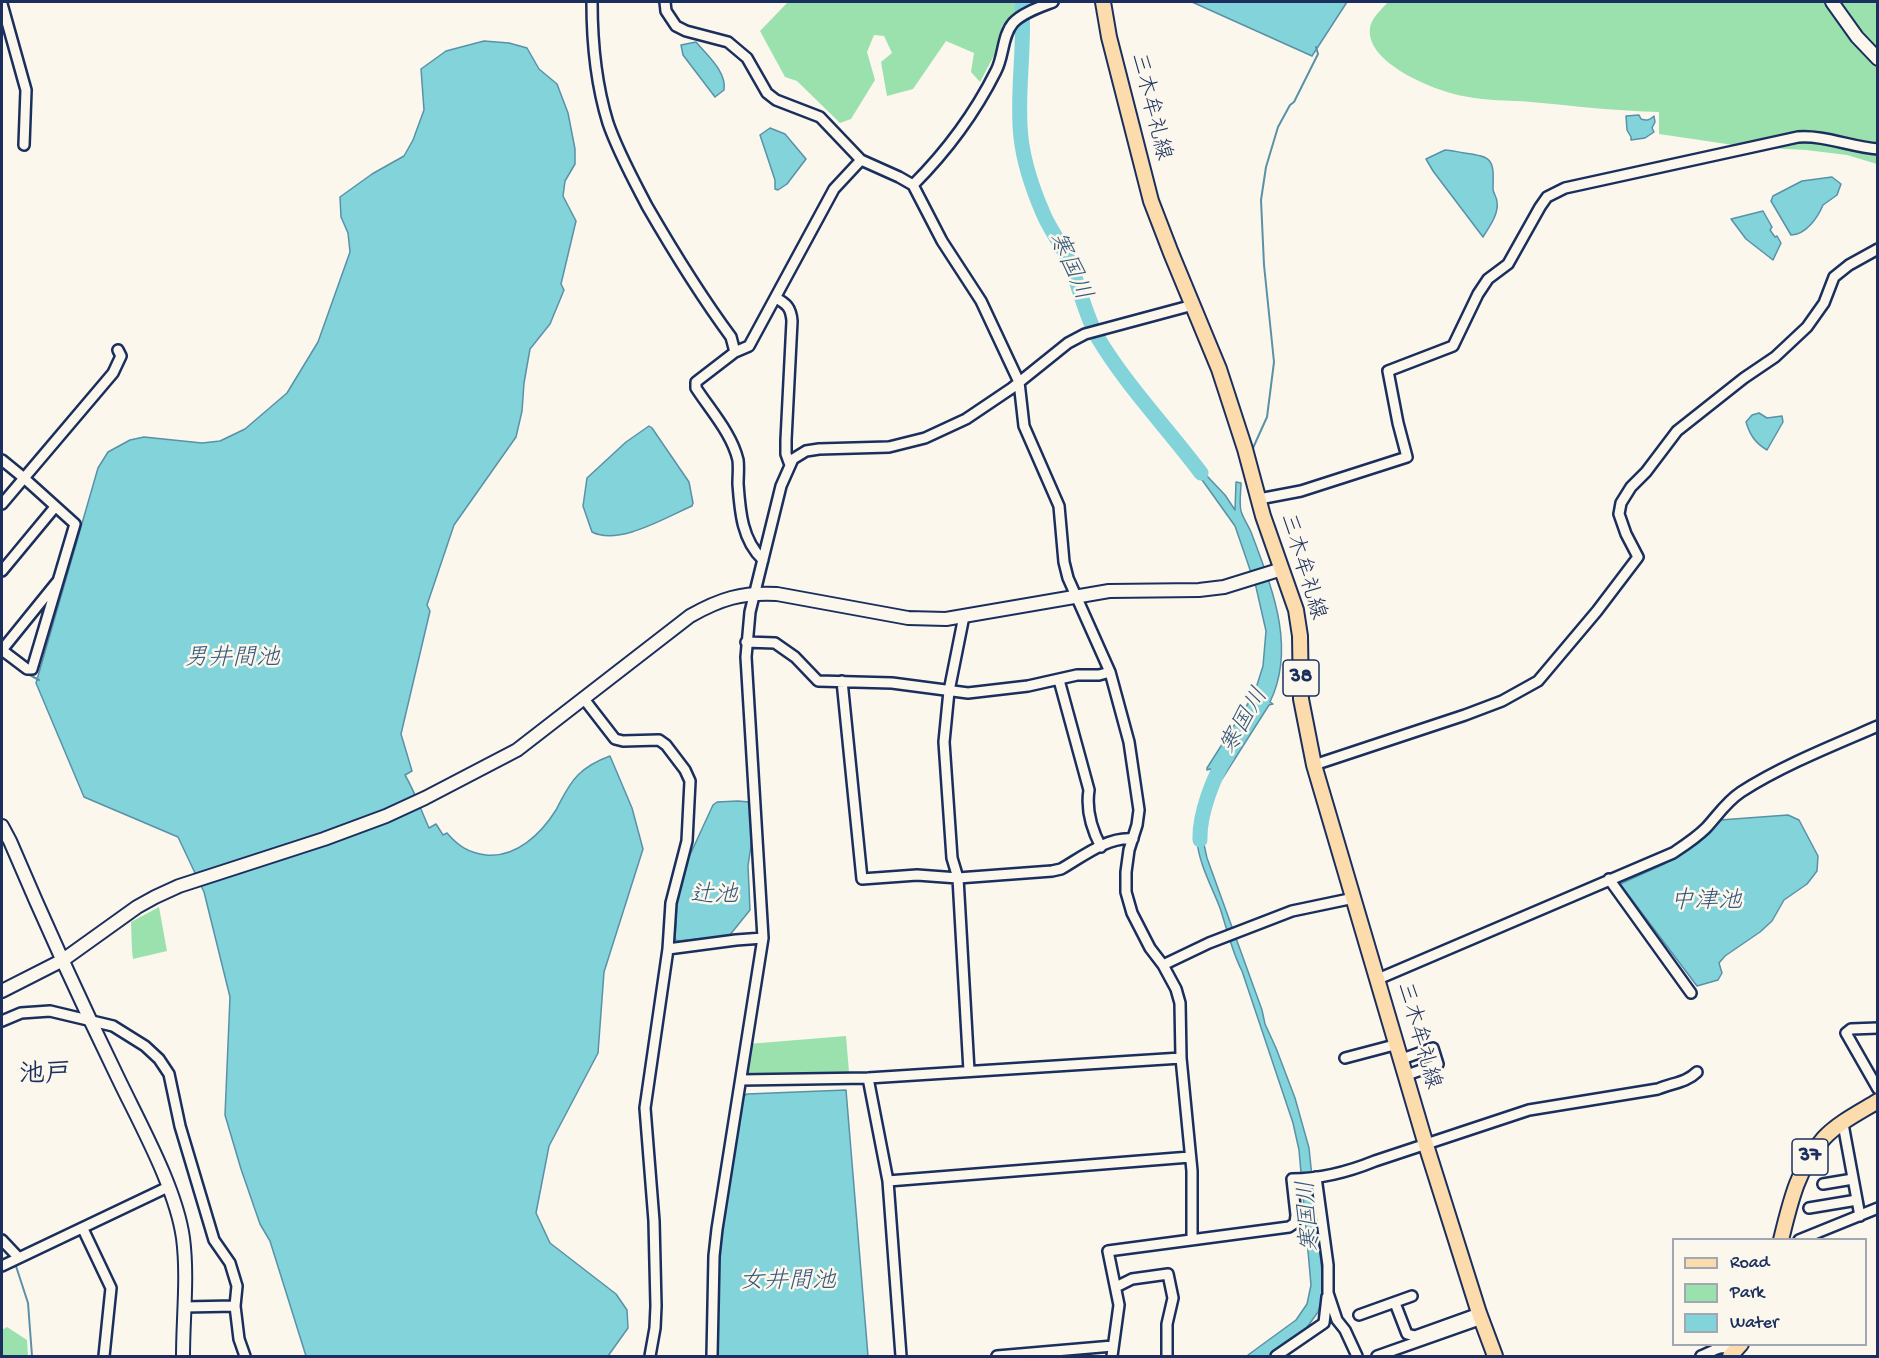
<!DOCTYPE html>
<meta charset="utf-8">
<style>
body{margin:0}
#map{position:relative;width:1879px;height:1358px;overflow:hidden;background:#fbf7ec;font-family:"Gochi Hand",sans-serif}
canvas{display:block}
.frame{position:absolute;inset:0;border:3px solid #1b2f5e;pointer-events:none}
.legend{position:absolute;left:1672px;top:1238px;width:195px;height:108px;box-sizing:border-box;background:#fbf7ec;border:2px solid #a1a7b3;margin:0;padding:8px 10px;list-style:none;font-size:18px;color:#1b2f5e}
.legend li{display:flex;align-items:center;gap:12px;height:30px}
.legend b{width:30px;border:2px solid #a1a7b3}
</style>
<div id="map">
<canvas width="1879" height="1358"></canvas>
<div class="frame"></div>
<ul class="legend">
<li><b style="height:8px;background:#fcdcac"></b>Road</li>
<li><b style="height:16px;background:#9be1ae"></b>Park</li>
<li><b style="height:16px;background:#82d3da"></b>Water</li>
</ul>
</div>
<script>
const g = document.querySelector('canvas').getContext('2d');
g.lineJoin = 'round';
function fillPath(path, color) { g.fillStyle = color; g.fill(path, 'evenodd'); }
function stroke(path, color, width, dash) { g.strokeStyle = color; g.lineWidth = width; g.lineCap = dash ? 'butt' : 'round'; g.setLineDash(dash || []); g.stroke(path); }
function drawText(font, color, halo, rows, align = 'center') {
  g.font = font + ' "Gochi Hand","Klee One",sans-serif'; g.lineWidth = 5; g.setLineDash([]); g.textBaseline = 'middle'; g.strokeStyle = halo; g.fillStyle = color; for (const [text, x, y, turn = 0] of rows) {
    g.save(); g.translate(x, y); g.rotate((+turn || 0) * Math.PI / 180); g.textAlign = isNaN(turn) ? turn : align; if (halo) g.strokeText(text, 0, 0); g.fillText(text, 0, 0); g.restore();
  }
}
const green = new Path2D(`
 M788,2H1017L1016,14L1002,26L998,48L980,82L971,72L974,53L946,41L913,89L887,96L881,62L892,53L884,36L874,35L867,52L875,80L851,119L840,123L797,81L785,77L760,31Z
 M1388,2H1877V164L1847,155L1806,150L1747,147L1659,134V112C1617,111 1574,106 1531,102C1509,100 1485,101 1463,96C1435,91 1365,63 1370,28C1371,18 1382,9 1388,2Z
 M159,907L167,951L133,959L132,951L131,922Z
 M846,1036L849,1072L742,1079L748,1044Z
 M7,1327L27,1340L28,1356H2V1330Z`);
const water = new Path2D(`
 M1192,2H1347L1312,56Z
 M484,41L509,43L527,48L539,69L557,84L568,113L575,149V164L565,181L563,196L576,221L561,284L564,290L550,324L530,349L524,383L522,411L516,437L454,525L427,605L430,611L401,734L412,771L405,775C415,792 421,810 429,828L436,824L443,835L447,833C458,846 469,853 486,855C516,858 541,834 556,810C563,797 568,785 578,775C587,766 599,760 610,756L632,808L643,849L604,972L598,1053L549,1146L536,1213L550,1243L616,1294L627,1310L628,1328L608,1356H306L270,1241L260,1224L241,1169L225,1115L230,997L204,892L178,837L84,797L36,683L98,468L108,452L130,440L144,437L202,443L220,441L245,429L287,393L318,342L350,252L348,233L341,217L340,197L372,174L404,156L413,140L424,110L421,69L446,51Z
 M696,42C707,55 727,72 724,90L715,97L683,55L681,45Z
 M1639,115L1641,119C1647,121 1650,120 1654,116L1655,122L1652,128L1654,132L1645,138L1631,140V137L1627,130L1626,116Z
 M770,128L785,134L806,159L787,184L778,190L775,189V180L760,135Z
 M1445,150C1452,150 1457,152 1464,153C1493,157 1494,159 1493,189C1493,193 1497,197 1497,202C1499,214 1489,227 1483,237L1433,171L1426,159Z
 M1832,177L1841,184L1837,195L1823,205C1818,217 1806,235 1791,235L1771,201L1773,196L1802,181Z
 M1763,211L1772,227L1770,230L1775,237L1777,236L1781,243L1773,260L1746,239L1731,219Z
 M1759,413L1767,418L1782,416L1783,422L1767,450C1755,443 1750,435 1746,422L1752,415Z
 M649,426L652,428L689,482L693,503L692,506C666,517 619,546 592,532L583,506L587,478L626,442Z
 M1190,458L1225,495L1235,510L1236,482L1241,483C1241,491 1239,503 1241,511C1243,518 1248,525 1251,532C1271,586 1297,646 1270,702L1273,704L1269,705L1222,779L1219,774L1210,769L1207,770V768L1249,702L1257,685L1263,666L1266,631L1256,587L1235,526L1190,463Z
 M738,801L749,802L752,839L748,866L750,910L729,936L678,941L675,939L677,899L689,857L713,805L717,802Z
 M1788,815L1799,820L1818,856L1817,871L1807,884L1784,900L1772,921L1760,932L1725,956L1719,963L1722,973L1718,980L1697,986L1620,884L1664,864L1694,845L1720,820Z
 M1200,822H1202L1204,824L1203,840L1207,858L1262,1010L1265,1024L1276,1048L1295,1098L1309,1148L1324,1292L1318,1312L1305,1330L1269,1356H1250L1248,1355L1296,1320L1307,1304L1311,1285L1299,1150L1293,1123L1242,971C1232,952 1227,929 1220,908C1212,887 1199,864 1197,841C1197,835 1197,828 1200,822Z
 M846,1090L868,1356H715L716,1259L742,1097L747,1094Z`);
const stream = new Path2D(`
 M1253,448L1267,417L1274,362L1264,265L1261,200L1266,167L1278,127L1290,105L1294,102L1318,54L1316,47
 M26,673L39,680
 M2,1247L11,1259
 M15,1263L28,1303L32,1356`);
const river = new Path2D(`
 M1024,2L1022,6C1025,51 1016,94 1021,138C1024,163 1033,190 1043,213C1049,228 1060,242 1067,257C1079,283 1084,313 1098,338C1126,385 1168,429 1201,473
 M1200,840C1199,815 1213,777 1227,756`);
const street = new Path2D(`
 M592,2C592,42 596,84 608,123C618,152 633,179 647,206C673,251 700,295 731,337L735,352
 M665,2L666,11L676,26L686,31L728,42L747,58L767,93L776,100L820,117L861,160L899,177L913,185L942,241L981,301L1019,382L1024,426L1059,506L1064,562L1068,578L1110,672L1129,742L1139,810L1137,825L1129,850L1126,872V892L1132,913L1150,948L1163,965L1176,989L1180,1003L1181,1058L1192,1171V1240
 M2,4L26,90L24,145
 M913,185C946,152 975,113 996,71C1004,56 1002,36 1013,23C1022,13 1040,7 1053,2
 M776,298C787,304 791,308 792,321L786,440V454L790,465
 M2,460L24,478L75,524L32,669H27L2,650
 M1259,499L1301,491L1407,457L1398,423L1388,371L1453,346L1478,294L1488,279L1508,264L1540,207L1547,197L1565,188L1798,137C1824,135 1851,147 1878,149
 M2,504L113,373L121,356L118,350
 M763,560C742,540 740,512 738,484C738,476 739,468 738,460C732,434 711,411 696,388V382L735,352L749,346L834,189L861,160
 M2,571L55,507
 M964,616L949,691L944,742L952,858L958,878L969,1071
 M746,642L775,643L795,657L818,681L892,683L968,693L1028,686L1077,675H1099L1110,672
 M2,650L57,582
 M1059,680L1089,790C1086,809 1092,830 1101,847
 M842,681L862,879L917,875L958,878L1052,871L1061,869C1082,857 1108,836 1133,839
 M584,699L615,739L623,741L659,740L666,745L685,770L690,781L687,841L671,903L668,949L645,1108L654,1221L656,1306L655,1328L650,1356
 M1314,765L1465,715L1502,701L1538,681L1597,611L1638,557L1626,534L1619,514L1621,503L1631,487L1646,472L1677,431L1744,378L1775,357L1807,327L1824,303L1834,277L1849,265L1878,249
 M1609,879L1691,993
 M668,949L736,940L763,938
 M1163,965L1209,943L1292,911L1354,898
 M1378,979L1673,853C1685,845 1696,838 1706,828C1718,815 1726,802 1741,792C1781,766 1834,745 1878,726
 M2,1021L21,1013L50,1011L113,1026L145,1046L159,1059L169,1074L180,1126L214,1240L230,1263L237,1286L235,1306L239,1339L245,1356
 M1878,1028L1851,1029L1846,1033L1878,1089
 M1345,1058L1398,1044
 M1402,1059L1433,1048L1438,1064L1407,1075
 M868,1078L888,1181L901,1356
 M741,1080L868,1078L1181,1058
 M1843,1124L1860,1216
 M1316,1177L1328,1265V1293L1337,1320L1345,1330L1357,1356
 M888,1181L1190,1157
 M1823,1184L1853,1179
 M1809,1208L1857,1200
 M83,1229L111,1288L104,1356
 M2,1240L18,1257
 M1799,1240L1878,1208
 M2,1266L168,1187
 M1116,1287L1132,1279L1168,1274L1173,1298L1167,1324V1356
 M1395,1303L1407,1334L1415,1336L1479,1313
 M184,1307L235,1306
 M1359,1315L1412,1296
 M712,1356L714,1256L717,1229L763,938L746,657L750,612L781,486L793,459L806,451L819,449L889,447L925,438L966,419L1012,388L1068,343L1085,334L1193,305
 M997,1356L1113,1346
 M1112,1356L1119,1305L1108,1251L1289,1227L1295,1223L1296,1215L1292,1179C1321,1179 1348,1172 1375,1161L1529,1110L1658,1089C1671,1083 1686,1083 1697,1072
 M1276,1356L1324,1323L1327,1297
 M1377,1356L1482,1319
 M1701,1356C1713,1351 1723,1343 1735,1351`);
const secondary = new Path2D(`
 M1832,2L1857,37L1878,59
 M2,826L10,841C44,921 80,1000 118,1078C140,1124 176,1188 183,1238C188,1276 183,1318 183,1356
 M2,991L63,960L137,907L155,897L179,886L324,839L386,816L425,798L517,750L690,616C720,599 742,592 777,594L908,618L946,619L1109,591L1199,590L1224,587L1282,569`);
const primary = new Path2D(`
 M1103,2L1109,37L1151,201L1171,253L1219,369L1245,449L1263,516L1296,610L1300,636L1301,699L1314,765L1426,1145L1479,1313L1495,1356
 M1781,1240C1790,1203 1798,1167 1824,1138C1838,1123 1860,1112 1878,1101
 M1730,1356L1741,1344`);
const shields = [
 [1301,678,36],
 [1810,1157,36]
];
const shieldNames = [
 ["38",1301,678],
 ["37",1810,1157]
];
const streetNames = [
 ["三木牟礼線",1149,107,76],
 ["三木牟礼線",1301,567,73],
 ["三木牟礼線",1417,1036,74]
];
const waterNames = [
 ["寒国川",1068,267,66],
 ["男井間池",232,660],
 ["寒国川",1246,722,-60],
 ["辻池",714,897],
 ["中津池",1706,903],
 ["寒国川",1311,1216,-94],
 ["女井間池",788,1283]
];
const quarterNames = [
 ["池戸",45,1077]
];
fillPath(green, '#9be1ae');
fillPath(water, '#82d3da');
stroke(water, '#5991a8', 1.5);
stroke(stream, '#5991a8', 2);
stroke(river, '#82d3da', 15);
stroke(street, '#1b2f5e', 14);
stroke(secondary, '#1b2f5e', 16);
stroke(primary, '#1b2f5e', 18);
stroke(street, '#fbf7ec', 9);
stroke(secondary, '#fbf7ec', 12);
stroke(primary, '#fcdcac', 14);
for (const [x, y, w] of shields) { const box = new Path2D(); box.roundRect(x - w / 2, y - 18, w, 36, 4.5); g.fillStyle = '#fbf7ec'; g.fill(box); stroke(box, '#1b2f5e', 1.5); }
drawText('bold 21px', '#1b2f5e', null, shieldNames);
drawText('22px', '#1b2f5e', '#fbf7ec', streetNames);
drawText('italic 24px', '#35587d', '#fbf7ec', waterNames);
drawText('bold 26px', '#1b2f5e', '#fbf7ec', quarterNames);
</script>
